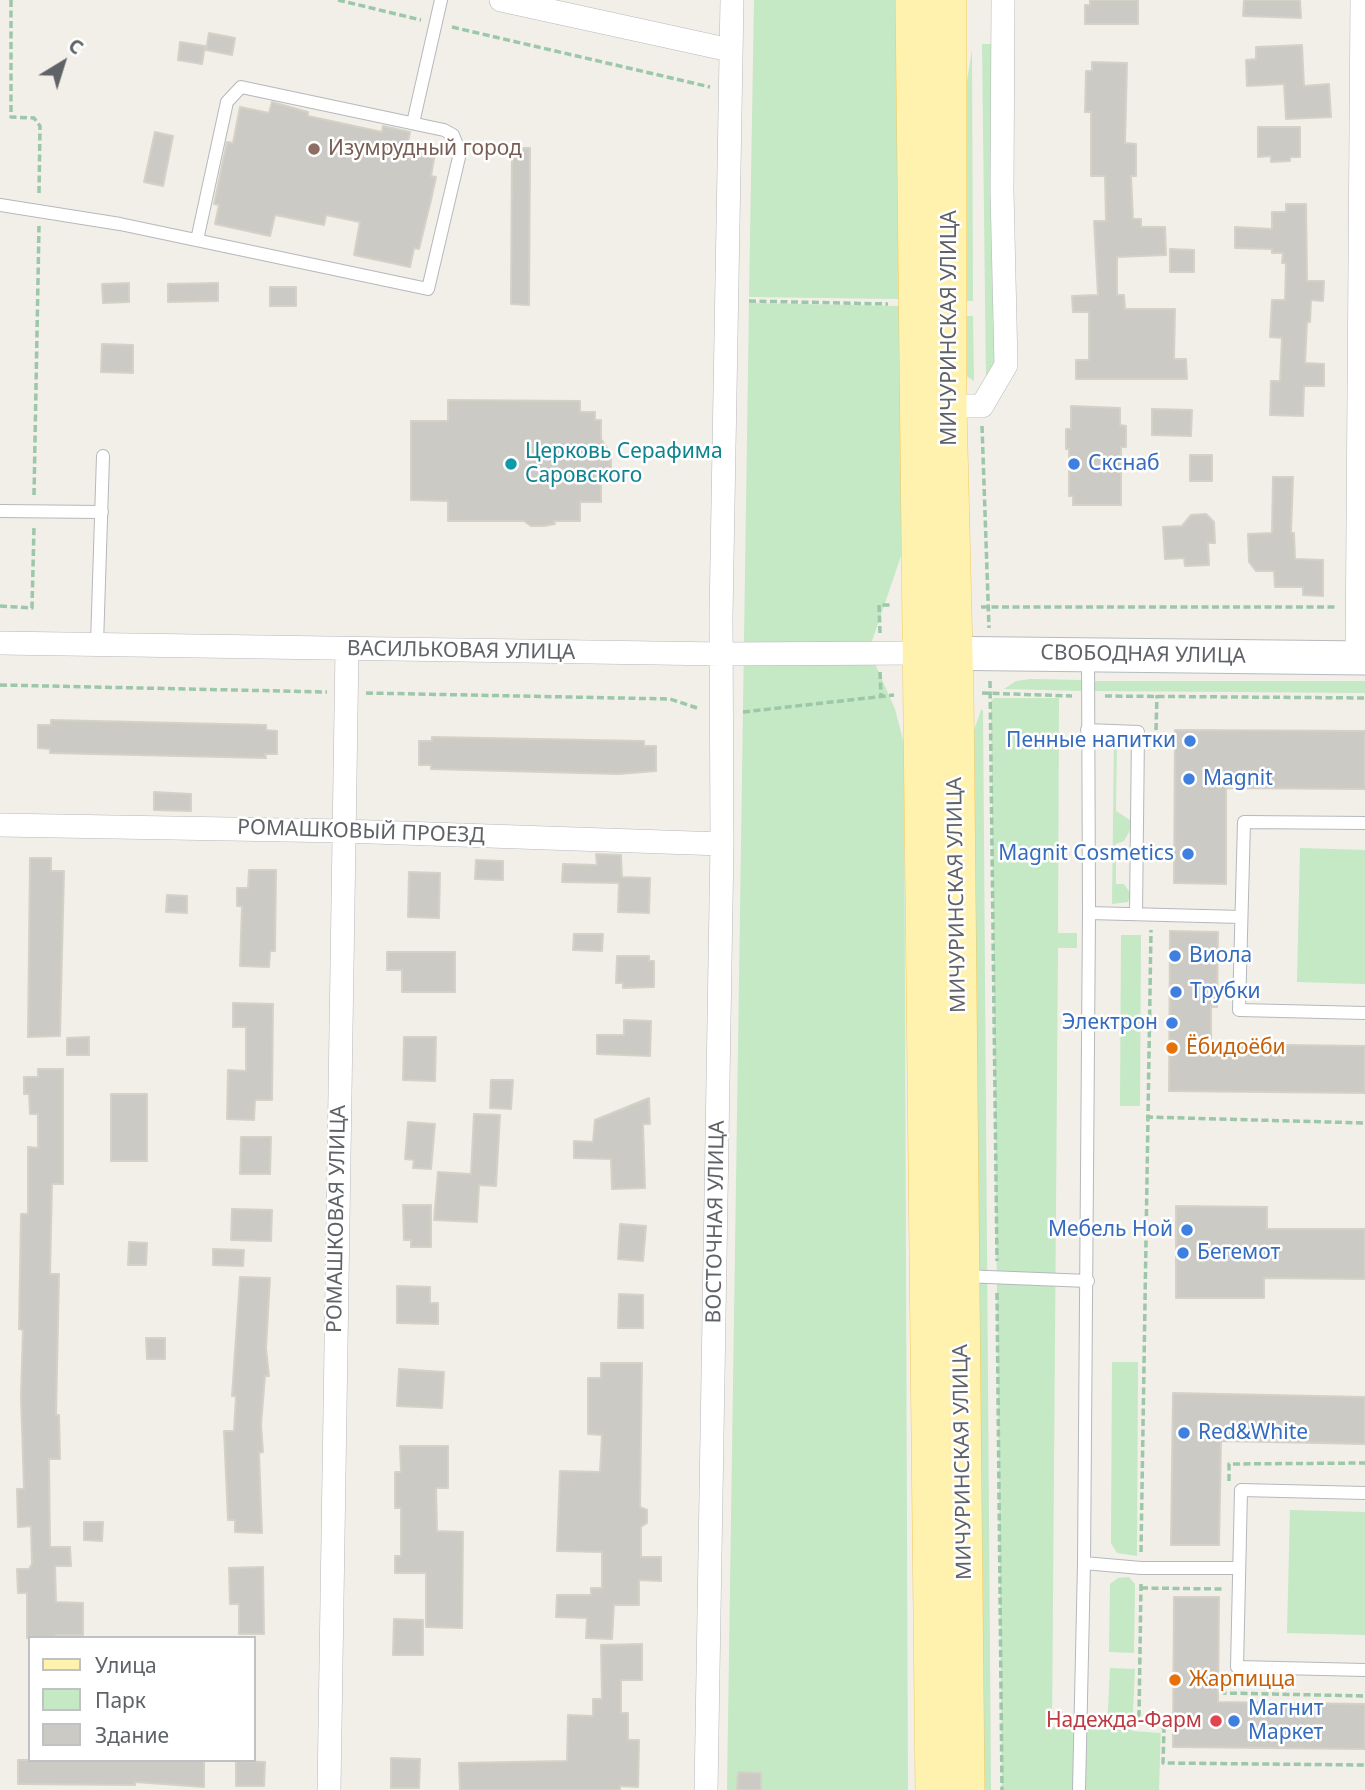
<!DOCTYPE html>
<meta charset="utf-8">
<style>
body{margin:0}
#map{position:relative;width:1365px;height:1790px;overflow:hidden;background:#f1efe8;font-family:"Noto Sans",sans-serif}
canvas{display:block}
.legend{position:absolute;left:28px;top:1636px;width:228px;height:126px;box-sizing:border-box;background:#fff;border:2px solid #bfc1c3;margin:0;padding:9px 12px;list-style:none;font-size:21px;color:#5f6368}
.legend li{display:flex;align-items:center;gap:14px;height:35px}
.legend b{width:35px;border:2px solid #bfc1c3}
.north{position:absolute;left:28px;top:28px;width:70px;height:70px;-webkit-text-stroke:5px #fff;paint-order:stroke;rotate:38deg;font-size:19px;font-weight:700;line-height:28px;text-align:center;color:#5f6368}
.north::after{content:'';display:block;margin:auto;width:24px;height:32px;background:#5f6368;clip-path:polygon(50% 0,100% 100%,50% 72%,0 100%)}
</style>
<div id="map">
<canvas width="1365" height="1790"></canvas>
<ul class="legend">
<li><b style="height:9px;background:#fff2af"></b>Улица</li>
<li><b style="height:19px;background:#c5e8c5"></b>Парк</li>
<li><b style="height:19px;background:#cccac5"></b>Здание</li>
</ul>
<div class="north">С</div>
</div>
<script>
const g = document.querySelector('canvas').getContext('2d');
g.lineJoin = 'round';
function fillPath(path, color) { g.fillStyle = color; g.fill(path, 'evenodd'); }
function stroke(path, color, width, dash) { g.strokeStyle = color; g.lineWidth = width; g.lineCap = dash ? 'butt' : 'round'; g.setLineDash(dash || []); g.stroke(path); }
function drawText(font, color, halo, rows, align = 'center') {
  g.font = font + ' "Noto Sans",sans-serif'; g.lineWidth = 5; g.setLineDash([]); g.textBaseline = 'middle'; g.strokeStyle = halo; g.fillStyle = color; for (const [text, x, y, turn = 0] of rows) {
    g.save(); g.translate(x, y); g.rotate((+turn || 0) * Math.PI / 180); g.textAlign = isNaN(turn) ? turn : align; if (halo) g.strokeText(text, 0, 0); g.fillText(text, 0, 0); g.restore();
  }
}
const green = new Path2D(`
 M754,0H897L899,299L749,297Z
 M982,44H994L997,311L994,375L986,381Z
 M972,50L973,301H964L962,112Z
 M749,303L899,306L902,553L871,644L876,666L895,709L904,744L908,1790H727Z
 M964,316H973L974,381L965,375Z
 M1031,679L1082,680L1083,691L1004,689L1016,681Z
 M1094,681H1365V693L1094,691Z
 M994,698H1059L1058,933H1077V948H1058L1052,1727L1107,1730L1110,1668L1135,1669L1132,1731L1161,1733V1725L1159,1790H1002L991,701Z
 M981,710H983L991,1790H979L971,739Z
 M1114,740H1117L1116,811L1130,820L1132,827L1124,841L1116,844V884H1124L1131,894L1128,902L1112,904Z
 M1300,848L1365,850V984L1297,982Z
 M1121,935H1141L1140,1106H1120Z
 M1112,1362H1138L1137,1556L1117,1553L1111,1543Z
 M1290,1510L1365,1512V1635L1287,1633Z
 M1129,1577L1135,1584L1134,1653L1109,1652L1110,1584L1118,1578Z`);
const building = new Path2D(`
 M1090,0H1138V24H1085V5H1090Z
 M1244,0H1300L1301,18L1243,16Z
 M209,33L235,38L232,55L206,50Z
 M180,42L205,46L202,64L178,60Z
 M1302,45L1304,86L1329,84L1331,117L1286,119L1284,84L1247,86L1246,60L1256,59V47Z
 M1092,62L1127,63L1125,143L1136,144V176H1131L1133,219H1141V227H1165L1166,255L1117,257V295H1124L1125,309H1175L1174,359H1186L1187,379H1076V360H1089V312H1073L1072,296L1098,295L1094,221H1106L1105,176H1091V112H1085L1086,71H1092Z
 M272,102L308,112V116L382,132L383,126L410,132L408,142L436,148L431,176L436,177L431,200L419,249L414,248L410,267L354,255L360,222L326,215L324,225L275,215L270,236L215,224L219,205L214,204L227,142L233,143L240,107L269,113Z
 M1258,127H1300V157H1290V161L1271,162V156L1258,157Z
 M155,132L173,136L163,186L144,182Z
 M512,148H530L529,305L511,304Z
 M1286,204H1306L1307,281H1324L1323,301L1311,300L1310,322H1307L1305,363L1324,364V386H1304L1303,416L1270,415L1271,381H1280L1282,338L1270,337L1272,300H1285L1286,263H1282L1283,253H1272V249L1235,248V227L1272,229V212H1286Z
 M1170,249L1194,250V272H1170Z
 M129,283V302L103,303L102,284Z
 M218,283V301L168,302V284Z
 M270,287H296V306H270Z
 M102,344L133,345V373L101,372Z
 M448,400L580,401V412H595V420H601V439L611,454V468L601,485V502H580V521H554L555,524L544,526H531L524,521H448V501L411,500V421H448Z
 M1071,406L1120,408V425L1126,426V447H1121V505H1073V496H1069V449H1066V429H1071Z
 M1152,409L1192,410L1191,436L1152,435Z
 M1190,455H1212V481H1190Z
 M1273,477H1293L1291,533H1294L1295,559L1323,560V596L1303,595V587H1275L1274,571H1256L1249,562L1248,534L1272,533Z
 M1206,514L1214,522L1215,543H1208L1209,565L1185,566L1184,558L1165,559L1163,527L1182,526L1191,515Z
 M51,720L266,725V730L277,731V754H265L266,758L50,753V749L38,748V725H51Z
 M1175,730L1365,731V789L1226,788V884L1174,883Z
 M432,737L644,741V746H656V771L618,774L431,769V765H419V741H432Z
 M154,792L191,794V811L154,810Z
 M596,854L621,855L622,877L650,878L649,913L618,912L619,883L562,882L563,864L597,865Z
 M30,858H51V871H64L60,1036L28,1037Z
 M476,860L503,861V880L475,879Z
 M249,870H276L275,951H270L269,967L240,966L242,906H237V888H248Z
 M409,872L440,873L439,918L408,917Z
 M167,895L187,896V913L166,912Z
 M1170,931L1218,932L1217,1007H1211V1044L1365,1046V1093L1169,1091Z
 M574,934H603L602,951L573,950Z
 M387,952H455V992H402V970H387Z
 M617,956H649V961H654V987L623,988V983H616Z
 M233,1003L273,1004L272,1100H255L254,1120L227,1119L228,1070L246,1071V1027H233Z
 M624,1020L651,1021L650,1056L597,1054V1035H624Z
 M89,1037V1055H67V1038Z
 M404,1037H436L435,1081L403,1080Z
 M38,1069H63V1184H52L50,1274H59L56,1415H59L60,1459H49L50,1547H70L71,1566H55L56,1602L83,1603V1635H56V1638H27V1593H18L17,1569H29L32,1564L31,1526L18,1527L17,1489H24L21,1396L23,1330L19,1329L21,1214H28V1147L38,1148V1114H30L29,1094H24V1077H38Z
 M491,1080H513L511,1109L490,1108Z
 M111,1094H147V1161H111Z
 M649,1098L650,1124H643L645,1188L612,1189L611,1159L574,1158V1141L593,1142L595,1120Z
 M474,1114L500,1115L496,1186L479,1185L477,1222L434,1220L438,1172L471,1174Z
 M408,1122L435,1124L431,1169L413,1168L414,1160L405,1159Z
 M241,1137H271L270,1174H240Z
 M403,1205H431V1247H411V1240H404Z
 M1176,1206L1267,1207V1229H1365V1279L1264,1278V1298H1176Z
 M232,1209L272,1210L271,1241L231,1240Z
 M620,1224L646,1226L643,1261L618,1259Z
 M129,1242L147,1243L146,1265H128Z
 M213,1249L244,1250L243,1266L213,1265Z
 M240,1277L270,1278L266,1348L269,1376H265L261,1425L263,1452L259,1453L262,1533L235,1532V1520H228L224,1431H234L236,1396H232Z
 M397,1286L430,1287V1303H438V1324L397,1323Z
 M619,1294L643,1295V1328H618Z
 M146,1338H165V1359H147Z
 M601,1363H642L640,1507L647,1510V1523L641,1527V1557H661V1581L639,1580V1605H614L612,1639L586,1638L587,1618L556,1617L557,1595H591V1588H602V1552L557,1551L560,1471L600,1472L602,1435L588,1434V1378H601Z
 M399,1369L444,1372L442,1408L397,1406Z
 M1173,1393L1365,1397V1444L1221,1441L1219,1545H1171Z
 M400,1446H448V1488H436L437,1531L463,1532L462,1628L426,1627V1573H395V1556H401V1508H395V1472H401Z
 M84,1522H103L102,1541L84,1540Z
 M263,1567L264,1634H239V1604H230L229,1568Z
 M1174,1597H1219L1218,1702L1365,1704V1749L1173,1747Z
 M394,1619L423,1620V1655H393Z
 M642,1644V1680H621V1713H628V1740H639L638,1787L620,1786V1790H460L459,1763L567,1761L568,1715L593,1716V1699H602L601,1645Z
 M391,1758L420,1759L419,1788H391Z
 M18,1760H204V1787L135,1782V1785L18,1784Z
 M236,1761L265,1762L264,1786H236Z
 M738,1772L761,1773V1790H737Z`);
const path = new Path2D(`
 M11,0V117L34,118L40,126L39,194
 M338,0L421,20
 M452,27L710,87
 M749,301L888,304
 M982,426L989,628
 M34,495L39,226
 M0,606L32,608L34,527
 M981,607H1337
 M880,633L879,605H893
 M880,672L881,695
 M990,681L997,1261
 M0,685L327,692
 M366,693L670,699L700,709
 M982,693L1072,696
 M1105,696L1365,698
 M743,712L894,695
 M1156,730L1157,695
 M1146,1117L1365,1123
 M997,1293L1002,1790
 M1229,1481V1464L1365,1463
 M1141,1552L1151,930
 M1141,1584L1139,1716L1164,1728L1163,1763L1365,1765
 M1141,1588L1223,1589
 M1224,1678V1693L1365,1696`);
const lane = new Path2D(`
 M413,123L441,0
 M0,205L120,224L428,289L460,153L453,135L444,130L241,87L227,102L197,240
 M0,511L102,512
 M97,644L103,456
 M1088,655L1089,913L1241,917
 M1087,730L1138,732L1136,914
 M1365,823L1244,822L1239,1010L1365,1013
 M963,1276L1088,1281
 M1365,1493L1241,1490L1237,1667L1365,1670
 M1084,1563L1089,913
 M1079,1790L1084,1563L1141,1568H1239`);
const street = new Path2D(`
 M501,0L730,50
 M948,406H982L1006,365L1002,191L1003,0
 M0,643L721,654L921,653
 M1357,658L1362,0
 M0,825L343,831L722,844
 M329,1790L347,649
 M706,1790L722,844L721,616L732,0`);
const secondary = new Path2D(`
 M927,653L1365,658`);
const primary = new Path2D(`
 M914,0L934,1790
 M948,0V406L955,694L966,1790`);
const markers = [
 [314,149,7,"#8d6e63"],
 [511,464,7,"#0f9aa8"],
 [1074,464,7,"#3f7fe0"],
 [1190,741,7,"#3f7fe0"],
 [1189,779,7,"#3f7fe0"],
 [1188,854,7,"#3f7fe0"],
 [1175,956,7,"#3f7fe0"],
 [1176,992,7,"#3f7fe0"],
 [1172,1023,7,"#3f7fe0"],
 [1172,1048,7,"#e8710a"],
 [1187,1230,7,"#3f7fe0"],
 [1183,1253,7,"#3f7fe0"],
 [1184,1433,7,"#3f7fe0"],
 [1175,1680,7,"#e8710a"],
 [1216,1721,7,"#e0444e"],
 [1234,1721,7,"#3f7fe0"]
];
const educationNames = [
 ["Изумрудный город",328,149]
];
const streetNames = [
 ["МИЧУРИНСКАЯ УЛИЦА",950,328,-90],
 ["ВАСИЛЬКОВАЯ УЛИЦА",461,651,1],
 ["СВОБОДНАЯ УЛИЦА",1143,655,1],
 ["РОМАШКОВЫЙ ПРОЕЗД",361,832,2],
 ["МИЧУРИНСКАЯ УЛИЦА",957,895,-91],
 ["РОМАШКОВАЯ УЛИЦА",337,1219,-89],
 ["ВОСТОЧНАЯ УЛИЦА",716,1222,-89],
 ["МИЧУРИНСКАЯ УЛИЦА",963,1462,-91]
];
const cultureNames = [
 ["Церковь Серафима",525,452],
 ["Саровского",525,476]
];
const shopNames = [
 ["Скснаб",1088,464],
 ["Пенные напитки",1176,741,"right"],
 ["Magnit",1203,779],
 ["Magnit Cosmetics",1174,854,"right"],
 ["Виола",1189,956],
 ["Трубки",1190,992],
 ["Электрон",1158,1023,"right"],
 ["Мебель Ной",1173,1230,"right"],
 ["Бегемот",1197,1253],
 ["Red&White",1198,1433],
 ["Магнит",1248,1709],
 ["Маркет",1248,1733]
];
const foodNames = [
 ["Ёбидоёби",1186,1048],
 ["Жарпицца",1189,1680]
];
const healthNames = [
 ["Надежда-Фарм",1202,1721]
];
fillPath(green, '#c5e8c5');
fillPath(building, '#cccac5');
stroke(building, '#d6d1c6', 2);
stroke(lane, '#b5b8bc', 14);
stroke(street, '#b5b8bc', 24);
stroke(secondary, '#b6babf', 35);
stroke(primary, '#f2c960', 38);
stroke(path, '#9cc7a9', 3.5, [7, 3.5]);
stroke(lane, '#fff', 12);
stroke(street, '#fff', 23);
stroke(secondary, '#fff', 33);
stroke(primary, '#fff2af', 37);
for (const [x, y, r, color] of markers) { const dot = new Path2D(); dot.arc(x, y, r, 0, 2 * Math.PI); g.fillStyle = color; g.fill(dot); stroke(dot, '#fff', 2.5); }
drawText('21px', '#785e54', '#fff', educationNames, 'left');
drawText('21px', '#5f6368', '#fff', streetNames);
drawText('21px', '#0d838f', '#fff', cultureNames, 'left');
drawText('21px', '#366cbe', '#fff', shopNames, 'left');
drawText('21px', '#c56008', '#fff', foodNames, 'left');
drawText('21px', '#be3a42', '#fff', healthNames, 'right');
</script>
